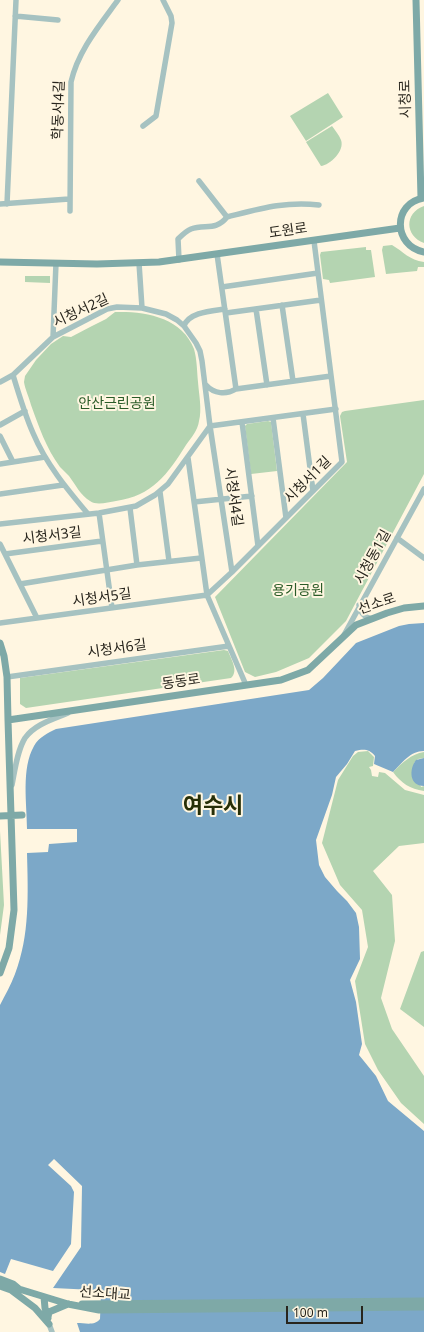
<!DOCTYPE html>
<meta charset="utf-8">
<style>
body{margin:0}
#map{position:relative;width:424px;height:1332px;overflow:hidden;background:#fff6e1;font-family:"Noto Sans",sans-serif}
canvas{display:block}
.scale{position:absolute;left:286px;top:1306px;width:77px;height:18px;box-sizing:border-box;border:2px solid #28251d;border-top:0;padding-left:5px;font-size:12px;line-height:14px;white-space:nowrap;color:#28251d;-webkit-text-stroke:3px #fff6e1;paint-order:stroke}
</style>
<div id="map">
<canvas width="424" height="1332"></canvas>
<div class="scale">100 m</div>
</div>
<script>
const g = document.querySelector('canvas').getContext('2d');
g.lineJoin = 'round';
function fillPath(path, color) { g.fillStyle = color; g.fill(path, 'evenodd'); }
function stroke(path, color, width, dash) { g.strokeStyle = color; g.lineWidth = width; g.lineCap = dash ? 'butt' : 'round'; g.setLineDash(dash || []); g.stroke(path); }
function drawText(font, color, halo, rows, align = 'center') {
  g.font = font + ' "Noto Sans","Noto Sans KR",sans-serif'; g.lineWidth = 4; g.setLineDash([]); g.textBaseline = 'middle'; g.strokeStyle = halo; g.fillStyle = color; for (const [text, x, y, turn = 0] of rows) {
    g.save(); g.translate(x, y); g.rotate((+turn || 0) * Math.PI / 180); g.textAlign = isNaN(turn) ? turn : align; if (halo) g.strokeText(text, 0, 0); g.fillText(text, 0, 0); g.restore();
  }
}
const green = new Path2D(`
 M328,93L343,117L306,141L290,116Z
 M332,126C335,130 339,135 341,140C345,151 330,165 321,166L306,142Z
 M424,206V243C405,236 404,213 424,206Z
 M392,245C404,252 409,260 424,262V267H418L417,271L386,274L382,250L383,246Z
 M366,247V250H371L375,277L330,283L329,280L323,279L320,255L321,252Z
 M25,276H50V283L25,282Z
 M115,312C144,311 182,317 194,349C197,359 197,372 198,382C199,395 202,409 199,421C198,430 191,438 186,445C168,474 152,496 116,501C108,502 97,506 90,501C81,496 75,484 69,476C66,473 63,470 60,467C46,448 39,427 31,405C29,397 25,389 24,382L25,376L36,360L51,344L63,336L71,337L92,326L106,319Z
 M424,400V474L346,621L309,658L276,672L255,677L245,672L215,597L347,462L340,416L342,412L345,411Z
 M268,421L271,422L277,471L251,474L245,426L247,424Z
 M224,650L228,651C231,659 239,671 231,678L26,708L20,704V678Z
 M368,751L374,757L373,766L369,767L371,770L372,776L378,777L379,772L385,773L405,790L424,795V843L399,846L373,871L392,895L395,941L381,998L392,1029L424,1076V1124L401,1103L378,1070L365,1044L355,981L368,947L362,910L340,885L322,843L338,780L353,756L358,752Z
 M424,752V758L418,759L414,763L421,787L424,786V791C410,789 401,783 393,772C402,763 411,754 424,752Z
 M0,831L4,905L0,935Z
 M424,951V1027L400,1009L421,952Z`);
const water = new Path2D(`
 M424,623V751C410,751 402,763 393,772L374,764L375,756C369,749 364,749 355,751L347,764L336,777L332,795L316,840L319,865L325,877L337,891L347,901L356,913L359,927L360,959L350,980L356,1002L362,1044L359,1055L376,1076L388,1101L424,1131V1332H80L77,1323C85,1323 95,1326 100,1319L101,1294L94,1290L53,1288L81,1247L82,1186L54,1159L48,1165L71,1186L74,1192L71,1244L53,1271L11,1259L5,1274L0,1272V1005C5,995 11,985 15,974C30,935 28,894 27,853L48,852L49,844L77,842V829H27C27,803 21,769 34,746C39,737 48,733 56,729L309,690L323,678L356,643L399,626L409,624Z
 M424,758V786C409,786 409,769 416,760Z`);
const street = new Path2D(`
 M15,16L58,20
 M143,126L156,116L172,23L171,16L163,0
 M199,181L227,217
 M0,204L69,199
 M7,204L16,0
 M70,211L71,82C78,51 99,26 118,0
 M217,254L236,389
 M179,260L178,239C182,235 186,231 191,229C205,224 216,231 227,217C259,209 285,201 319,205
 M139,263L142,308
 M222,287L318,273
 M282,305L293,381
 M256,309L267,385
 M226,313L321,300
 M184,326C189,312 212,311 225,309
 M53,337L56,263
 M13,375C19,395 25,415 33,433C46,464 67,489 88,514
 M0,382L13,375L53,337L107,309L117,307L142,308L166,314L177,320L184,326L196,343L200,351L202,361L210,426L232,572
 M206,385C214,394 226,395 236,389L331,376
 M303,414L313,491
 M273,418L286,518
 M242,422L258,546
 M0,425L25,411
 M0,436L13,462
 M188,458L207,595L246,685
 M0,464L45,457
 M160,492L169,561
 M0,494L63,485
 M194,502L252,496
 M130,508L137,565
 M99,513L112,608
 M0,524L99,513L136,506L155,495L168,484L210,426L336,409
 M397,538L424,558
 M0,544L37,618
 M5,554L102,541
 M20,584L137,565L201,558
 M207,595L232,572L342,462L314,241
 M359,605C360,613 364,617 372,619
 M0,623L207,595
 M344,635L424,489
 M7,677L229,646
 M12,785C15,770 17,751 25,738C35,724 54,719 68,713
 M49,1324L52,1332`);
const secondary = new Path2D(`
 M416,0L421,198
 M424,198C392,203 393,246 424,252
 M0,262L97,264L159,262L400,228
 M0,643L4,656L7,677L8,720L14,910L9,948L0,973
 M8,720L281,680L308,670L356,625L387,613L404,608L424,606
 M0,816L22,815
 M0,1279L13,1284L19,1289L68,1304L99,1310L424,1307
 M0,1286L11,1290L15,1289
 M11,1290L35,1308L49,1324
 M44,1297L45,1308L48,1318
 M82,1304L424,1301
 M48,1317L49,1312L68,1304`);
const streetNames = [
 ["시청로",406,99,-91],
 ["학동서4길",59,110,-88],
 ["도원로",288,231,-8],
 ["시청서2길",81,311,-25],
 ["시청서1길",308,480,-45],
 ["시청서4길",233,497,82],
 ["시청서3길",52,536,-7],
 ["시청동1길",373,557,-61],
 ["시청서5길",102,598,-8],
 ["선소로",377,604,-19],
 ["시청서6길",117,649,-8],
 ["동동로",181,682,-8],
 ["선소대교",105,1294,4]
];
const parkNames = [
 ["안산근린공원",117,404],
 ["용기공원",298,591]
];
const townNames = [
 ["여수시",213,807]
];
fillPath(green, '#b4d4b1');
fillPath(water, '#7ca8c8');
stroke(street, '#a6c2c1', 5.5);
stroke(secondary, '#7ea9a7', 7);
drawText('14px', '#28251d', '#fff6e1', streetNames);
drawText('14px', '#2a5b27', '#fff6e1', parkNames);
drawText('bold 22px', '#272f07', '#fff6e1', townNames);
</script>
